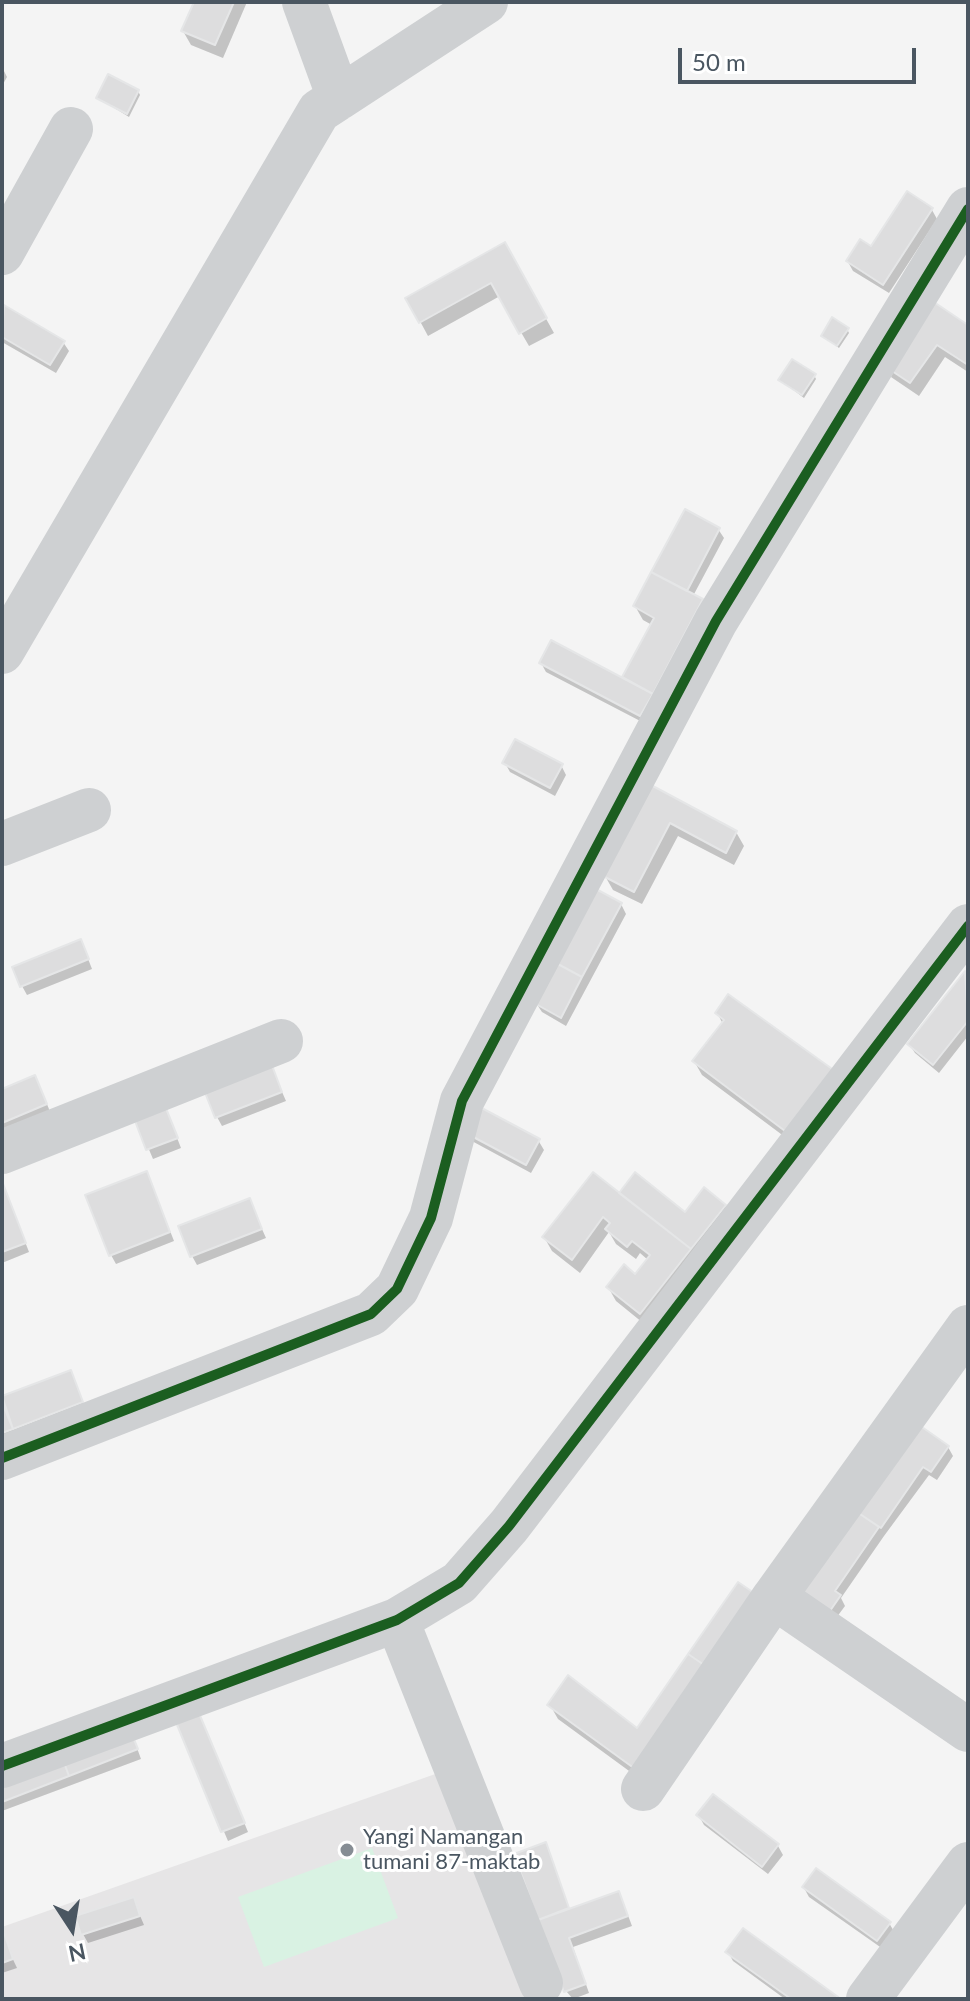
<!DOCTYPE html>
<style>
body{margin:0}
#map{position:relative;width:970px;height:2001px;overflow:hidden;background:#f4f4f4;font-family:Lato,sans-serif}
canvas{display:block}
.frame{position:absolute;inset:0;border:4px solid #4a5661;pointer-events:none}
.north{position:absolute;left:32px;top:1889px;width:80px;height:80px;-webkit-text-stroke:6px #fff;paint-order:stroke;rotate:168deg;font-size:22px;font-weight:700;line-height:32px;text-align:center;color:#4a5661}
.north::after{content:'';display:block;margin:auto;width:28px;height:36px;background:#4a5661;clip-path:polygon(50% 0,100% 100%,50% 72%,0 100%)}
.scale{position:absolute;left:678px;top:48px;width:238px;height:36px;box-sizing:border-box;border:4px solid #4a5661;border-top:0;padding-left:10px;font-size:24px;line-height:28px;white-space:nowrap;color:#4a5661;-webkit-text-stroke:6px #fff;paint-order:stroke}
</style>
<div id="map">
<canvas width="970" height="2001"></canvas>
<div class="frame"></div>
<div class="north">N</div>
<div class="scale">50 m</div>
</div>
<script>
const g = document.querySelector('canvas').getContext('2d');
g.lineJoin = 'round';
function fillPath(path, color) { g.fillStyle = color; g.fill(path, 'evenodd'); }
function stroke(path, color, width, dash) { g.strokeStyle = color; g.lineWidth = width; g.lineCap = dash ? 'butt' : 'round'; g.setLineDash(dash || []); g.stroke(path); }
function drawText(font, color, halo, rows, align = 'center') {
  g.font = font + ' Lato,sans-serif'; g.lineWidth = 6; g.setLineDash([]); g.textBaseline = 'middle'; g.strokeStyle = halo; g.fillStyle = color; for (const [text, x, y, turn = 0] of rows) {
    g.save(); g.translate(x, y); g.rotate((+turn || 0) * Math.PI / 180); g.textAlign = isNaN(turn) ? turn : align; if (halo) g.strokeText(text, 0, 0); g.fillText(text, 0, 0); g.restore();
  }
}
const education = new Path2D(`
 M441,1772L535,1999H2V1927Z`);
const green = new Path2D(`
 M372,1848L398,1918L264,1967L238,1897Z`);
const shadow = new Path2D(`
 M196,2H247L223,58L191,45L183,31Z
 M2,67L7,77L2,86Z
 M138,91L140,95L129,117L98,98Z
 M932,210L937,219L889,293L853,271L848,262Z
 M505,245L554,333L529,346L500,296L428,336L408,299Z
 M926,299L968,327V372L945,357L919,396L891,377Z
 M5,308L63,342L69,351L56,373L2,342Z
 M847,329L849,333L839,348L823,336Z
 M814,375L816,379L804,398L780,380Z
 M718,529L724,538L693,596L701,601L709,615L646,724L546,672L541,663L627,683L624,677L652,625L643,620L635,606Z
 M505,763L561,765L566,775L555,796L510,772Z
 M652,788L736,832L744,846L734,865L678,836L642,904L613,890L605,876Z
 M621,904L626,914L566,1026L542,1012L536,1003Z
 M85,951L92,969L27,995L22,986Z
 M965,974L968,1036L939,1073L915,1053L909,1044Z
 M729,997L793,1143L702,1075L694,1061L723,1024L717,1013Z
 M269,1062L286,1101L222,1126L217,1117Z
 M40,1087L51,1114L2,1134V1091Z
 M167,1112L181,1148L153,1159L134,1114Z
 M465,1131L538,1140L544,1150L531,1173L470,1140Z
 M2,1182L29,1252L2,1263Z
 M151,1182L174,1241L116,1264L111,1255Z
 M620,1196L685,1214L725,1206L730,1215L648,1327L616,1301L608,1287L635,1276L648,1260L640,1253L636,1259L616,1244L609,1232L580,1273L552,1251L544,1237Z
 M249,1200L266,1238L197,1265L192,1256Z
 M70,1372L86,1411L2,1450V1399Z
 M913,1423L948,1447L953,1456L937,1480L929,1475L884,1536L841,1598L845,1606L828,1629L796,1607Z
 M550,1705L637,1731L651,1787L558,1719Z
 M175,1717L201,1718L248,1832L228,1841Z
 M133,1737L141,1759L2,1811V1776Z
 M699,1816L778,1846L783,1855L768,1874L704,1825Z
 M550,1854L570,1910L623,1902L632,1926L573,1947L589,1993L573,1999L566,1991L517,1855Z
 M804,1888L889,1923L895,1933L883,1949L809,1897Z
 M133,1899L144,1925L88,1943L83,1934Z
 M2,1936L17,1968L2,1973Z
 M728,1952L837,1999H785L733,1961Z`);
const building = new Path2D(`
 M194,2H234L215,45L181,31Z
 M108,74L139,90L127,114L96,98Z
 M907,191L933,208L883,285L846,261L860,239L871,246Z
 M505,242L547,318L519,334L491,283L419,323L405,298Z
 M925,296L968,325V365L937,345L910,383L880,363Z
 M4,305L65,341L50,365L2,337Z
 M832,317L849,328L837,346L821,336Z
 M792,359L816,374L802,395L778,380Z
 M685,509L720,528L687,591L651,572Z
 M651,572L703,599L653,694L622,677L654,618L633,606Z
 M551,640L653,694L640,716L539,663Z
 M515,739L563,764L550,788L502,763Z
 M651,785L737,831L726,853L670,823L634,892L603,876Z
 M596,889L622,903L582,977L556,963Z
 M81,939L89,959L20,987L12,967Z
 M556,963L582,977L561,1018L534,1003Z
 M965,971L968,1021L933,1065L907,1044Z
 M728,994L835,1071L785,1131L692,1061L724,1020L715,1013Z
 M270,1060L282,1092L215,1118L202,1085Z
 M35,1075L47,1104L2,1123V1089Z
 M163,1101L178,1138L146,1150L132,1113Z
 M476,1105L540,1139L526,1165L462,1131Z
 M147,1171L170,1232L109,1256L85,1195Z
 M593,1172L691,1249L640,1314L606,1287L624,1264L635,1274L650,1255L632,1241L627,1247L605,1229L610,1223L603,1217L572,1260L542,1237Z
 M635,1172L685,1212L704,1187L726,1205L691,1249L619,1193Z
 M2,1181L26,1243L2,1252Z
 M250,1198L262,1229L190,1257L178,1226Z
 M71,1370L83,1402L13,1429L2,1396Z
 M2,1402L13,1429L2,1433Z
 M912,1420L949,1446L931,1472L923,1467L881,1528L851,1508Z
 M851,1508L879,1527L835,1591L841,1595L823,1621L788,1598Z
 M738,1582L763,1599L713,1671L688,1654Z
 M688,1654L713,1671L642,1774L547,1705L568,1675L637,1728Z
 M196,1706L245,1823L221,1832L173,1715Z
 M128,1725L138,1749L69,1776L60,1752Z
 M60,1752L69,1776L2,1802V1774Z
 M713,1794L779,1844L762,1867L696,1815Z
 M546,1842L569,1908L538,1920L514,1854Z
 M816,1868L891,1922L877,1941L802,1887Z
 M619,1891L628,1916L569,1938L586,1984L564,1992L538,1920Z
 M134,1897L140,1916L81,1935L75,1916Z
 M743,1928L841,1999H791L725,1952Z
 M4,1933L13,1959L2,1963V1934Z`);
const minor = new Path2D(`
 M304,2L339,98
 M2,253L71,129
 M2,652L319,111L486,2
 M2,844L89,810
 M2,1152L281,1041
 M2,1458L371,1314L397,1289L431,1218L462,1101L716,621L968,209
 M774,1597L968,1730
 M397,1620L541,1983
 M2,1766L397,1620L459,1583L509,1526L968,926
 M643,1789L774,1597L968,1327
 M868,1999L968,1864`);
const cycleway = new Path2D(`
 M2,1458L371,1314L397,1289L431,1218L462,1101L716,621L968,209
 M2,1766L397,1620L459,1583L509,1526L968,926`);
const markers = [
 [347,1850,8,"#868d94"]
];
const poiNames = [
 ["Yangi Namangan",363,1837],
 ["tumani 87-maktab",363,1862]
];
fillPath(education, '#e6e5e6');
fillPath(green, '#d9f2e3');
fillPath(shadow, '#0003');
fillPath(building, '#ddddde');
stroke(building, '#e5e6e7', 2);
stroke(minor, '#ced0d2', 44);
stroke(cycleway, '#1b5e20', 10);
for (const [x, y, r, color] of markers) { const dot = new Path2D(); dot.arc(x, y, r, 0, 2 * Math.PI); g.fillStyle = color; g.fill(dot); stroke(dot, '#fff', 3); }
drawText('22px', '#4a5661', '#fff', poiNames, 'left');
</script>
